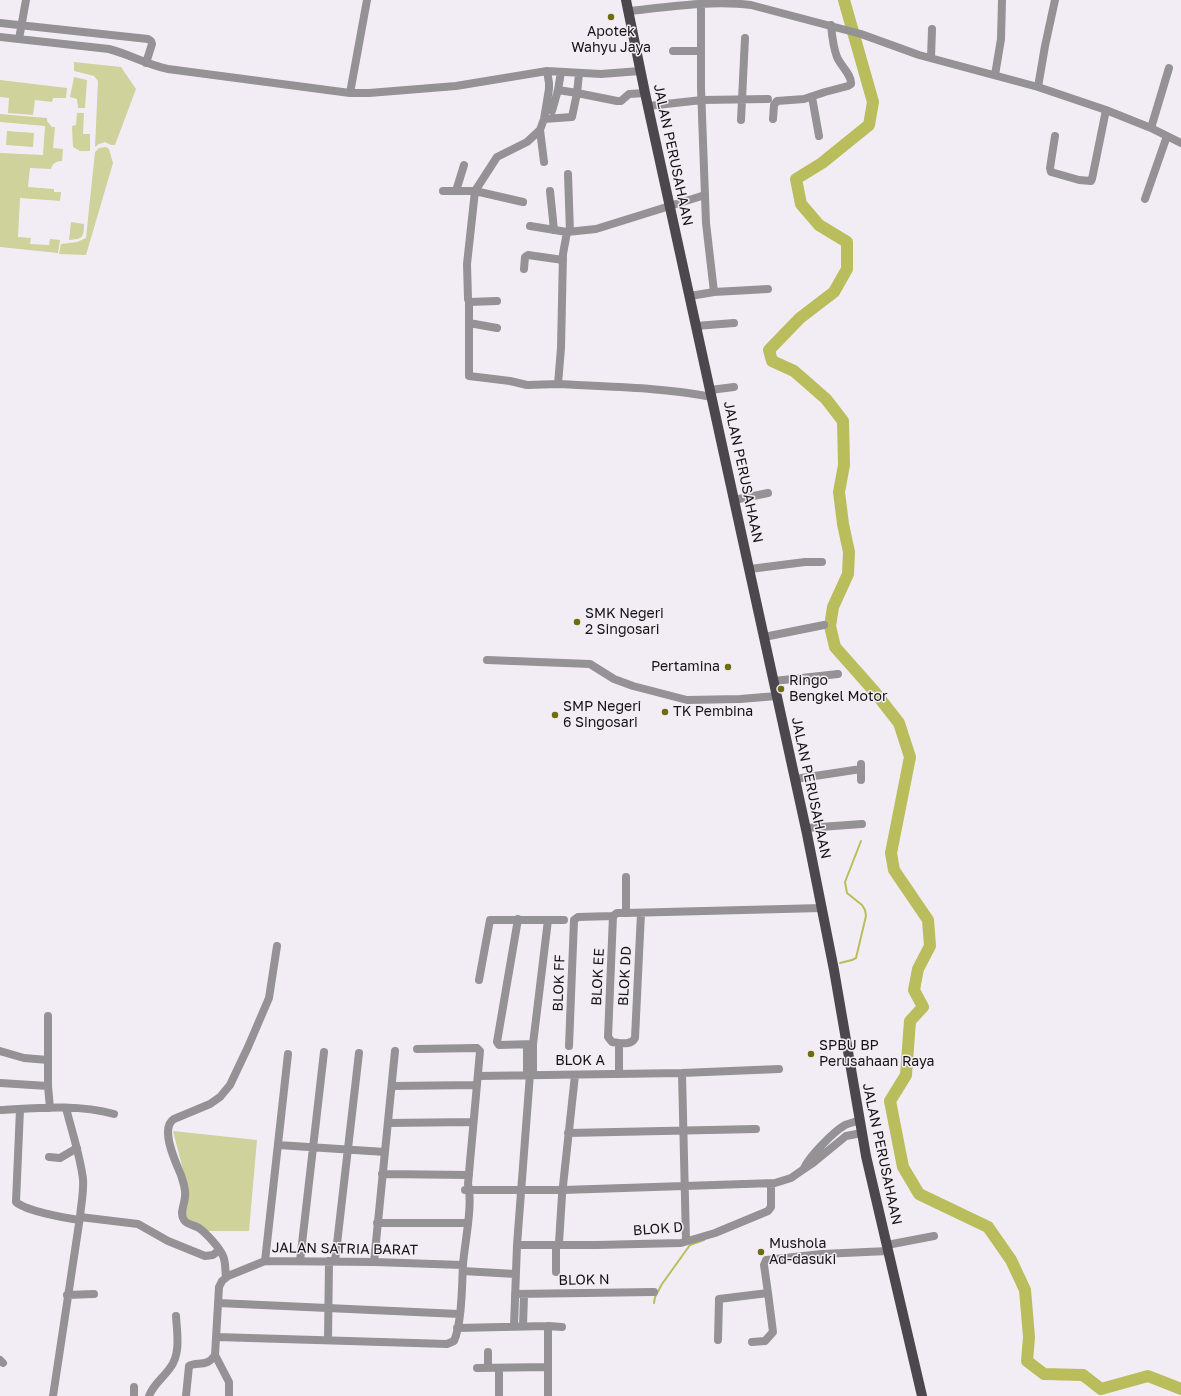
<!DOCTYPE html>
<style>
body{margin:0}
canvas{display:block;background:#f2edf5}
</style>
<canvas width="1181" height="1396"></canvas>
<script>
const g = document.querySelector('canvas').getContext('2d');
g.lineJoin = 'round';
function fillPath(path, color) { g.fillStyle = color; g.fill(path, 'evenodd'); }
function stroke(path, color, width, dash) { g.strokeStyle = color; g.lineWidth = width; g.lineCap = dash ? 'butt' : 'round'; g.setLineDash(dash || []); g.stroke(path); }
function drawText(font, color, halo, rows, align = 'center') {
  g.font = font + ' "Golos Text",sans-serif'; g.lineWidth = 3; g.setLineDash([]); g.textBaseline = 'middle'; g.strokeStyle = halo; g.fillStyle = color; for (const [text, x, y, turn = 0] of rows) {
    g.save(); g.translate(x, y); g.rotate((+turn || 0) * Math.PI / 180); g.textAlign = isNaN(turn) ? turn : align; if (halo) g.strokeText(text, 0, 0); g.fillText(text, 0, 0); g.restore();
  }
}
const green = new Path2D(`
 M74,62L121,67L136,89L115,145H111L105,142L99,144L95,147L98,81L94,76L74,71Z
 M74,77L87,80L85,108H78L77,99L70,97Z
 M0,80L67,88L66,98H53L52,102L35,100L33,115L8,113L9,98L0,97Z
 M77,113H84L83,134H90V151H80L73,147L72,126L76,125Z
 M0,114L47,118V121L52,127H55L53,148L63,149L62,161C56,161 52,164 51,169L30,168L28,187L54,189V192H61L60,201L20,198L18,237L31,238L30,244L49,245L50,239L60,240L58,253L0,247V153L43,155L45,126L0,122Z
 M7,131L34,133L33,147L6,145Z
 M106,147L109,149L113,163L86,255L59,254L61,244L77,242L86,238L95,152L99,148Z
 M71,222L84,224C84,237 83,239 69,240Z
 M173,1131L257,1140L249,1231H207L187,1219L185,1214L188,1189Z`);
const stream = new Path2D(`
 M840,963L852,960L856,958L866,916L865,910L862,905L847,893L845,882L861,841
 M654,1303L655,1297L662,1284L690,1245L704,1240`);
const river = new Path2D(`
 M844,0L873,102L869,125L822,163L796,179L801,204L819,225L847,242V269L834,292L800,318L769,350L772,361L794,371L826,399L843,421L844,465L839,492L843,524L849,552L848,574L833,607L830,626L835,647L874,691L899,723L910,757L891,853L894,870L928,920L930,946L918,969L914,990L923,1007L910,1021L906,1075L890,1101L903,1167L919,1194L988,1227L1011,1260L1025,1290L1029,1337L1027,1361L1044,1374L1083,1375L1101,1389L1148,1376L1181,1389`);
const minor = new Path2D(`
 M629,11C667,7 713,0 751,5L861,34L919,55L1038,87L1106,110L1151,128L1181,143
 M0,23L148,39L151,41L152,44L146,63
 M0,37L109,49C129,54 147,65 168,69L350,93H369L456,86L547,71L601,74L640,71
 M19,39L26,0
 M673,51H701
 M931,58L932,29
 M995,75L1001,39L1002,0
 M1038,87L1045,46L1055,0
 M558,90L561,72
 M350,93L367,0
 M812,97L819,136
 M648,106L702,100L768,99
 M552,111L558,90L577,93L579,74
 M544,119L572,117L577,93L617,101H621L629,94L645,93
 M773,119L774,105L777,101L804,99L825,92L848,86L851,84C852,75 840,65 837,57C833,47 832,36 831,25
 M741,120L745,38
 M1151,128L1169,68
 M540,130L544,162
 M1055,136L1050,168L1051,172L1079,180L1091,181L1092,179L1106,110
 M568,174L570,232
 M443,191H475L523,202
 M456,191L464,165
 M550,191L554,230
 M1145,199L1167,136
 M567,232L596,229L705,195
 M524,269L525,257L528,255L563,260
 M714,292L768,289
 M690,296L714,292L706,223L701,88V4
 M497,301L469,302L468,299L467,264L475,191L497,157L527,142L540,130L544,119L549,89V83L547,71
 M469,302V323
 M696,326L734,323
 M497,328L469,323V376L510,381L527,385L558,384L561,348L563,254L567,232L530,226
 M558,384C609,387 661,387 712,397
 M710,390L734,387
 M734,500L768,493
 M750,569L805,562H822
 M764,637L824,625
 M487,660L590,664L614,679L633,686L687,700L740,699L777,696
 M774,681L838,674
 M861,769V780
 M795,779L861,769V764
 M806,828L862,824
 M626,877V913
 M613,916L608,1037L612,1042C620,1043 631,1046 635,1038L641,913
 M518,919L497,1042L499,1045L533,1044
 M479,980L490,920H564
 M48,1016V1086L50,1108
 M619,1043V1074
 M569,1046L574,920L578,917L613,916L617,913H626L822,908
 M527,1049V1074
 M0,1051L24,1058L48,1060
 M682,1073L686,1241
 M533,1074V1044L548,920
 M478,1076L682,1073L779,1069
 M0,1083L48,1086
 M392,1086L477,1085
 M20,1109L16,1202C26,1211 65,1218 79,1220
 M0,1110C38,1108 77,1104 114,1114
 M388,1123L473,1122
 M568,1133L756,1129
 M278,1145L385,1152
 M49,1157L60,1158L77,1148
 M804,1168C810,1156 833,1132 845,1125C850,1123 855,1122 860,1120
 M382,1174L469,1175
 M465,1190H563L775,1183L791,1178L804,1169L813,1163L846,1136L862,1133
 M80,1217L138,1224L168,1241L205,1256L213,1255L219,1250
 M377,1223H467
 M517,1245H596L681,1243L715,1233L768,1211L771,1207V1184
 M887,1245L934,1236
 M265,1261L288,1054
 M300,1261L324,1052
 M335,1261L359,1053
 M374,1262L395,1051
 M463,1271L515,1274
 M556,1272V1248L559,1243L562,1195L575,1075
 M226,1277C225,1271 226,1262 223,1256C220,1248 206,1233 199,1228C195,1225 187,1225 184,1220C179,1213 185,1204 185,1196C186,1189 183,1182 181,1175C176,1163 159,1128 174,1119L210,1104L220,1097L230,1085L248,1047L269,998L277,946
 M515,1294L654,1292
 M67,1295L94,1294
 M218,1303L459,1314
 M514,1326L517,1245L530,1074
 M523,1326L524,1295
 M548,1326L562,1327
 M457,1328L548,1326V1396
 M217,1337L447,1344L454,1341C462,1323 462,1284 463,1264C465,1241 473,1205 468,1184L480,1051L477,1048L417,1049
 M328,1340L329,1261
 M718,1340L719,1299L768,1293L764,1265L766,1260L822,1254L888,1251
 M752,1342L765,1341L773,1332L768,1293
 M488,1352V1368
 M215,1355L229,1382V1396
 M0,1360L3,1363
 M477,1368L548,1367
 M53,1396L80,1217C81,1205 84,1191 83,1179C80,1155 72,1132 66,1108
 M134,1396V1387
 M149,1396C153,1385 163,1378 170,1368C181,1354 177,1333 176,1316
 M186,1396L189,1366C197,1361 207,1368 215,1355L219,1287L222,1281L228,1276L265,1261L374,1262L463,1265
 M499,1396V1368`);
const primary = new Path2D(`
 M626,0L645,93L807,834L834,970L866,1156L922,1396`);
const markers = [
 [611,17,4,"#6c6d0f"],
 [577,622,4,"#6c6d0f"],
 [728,667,4,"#6c6d0f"],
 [781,689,4,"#6c6d0f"],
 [665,712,4,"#6c6d0f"],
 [555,715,4,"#6c6d0f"],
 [811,1054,4,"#6c6d0f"],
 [761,1252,4,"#6c6d0f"]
];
const poiNames = [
 ["Apotek",611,32,"center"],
 ["Wahyu Jaya",611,48,"center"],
 ["SMK Negeri",585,614],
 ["2 Singosari",585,630],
 ["Pertamina",720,667,"right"],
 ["Ringo",789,681],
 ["Bengkel Motor",789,697],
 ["SMP Negeri",563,707],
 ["6 Singosari",563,723],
 ["TK Pembina",673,712],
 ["SPBU BP",819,1046],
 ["Perusahaan Raya",819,1062],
 ["Mushola",769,1244],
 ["Ad-dasuki",769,1260]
];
const streetNames = [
 ["JALAN PERUSAHAAN",673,155,78],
 ["JALAN PERUSAHAAN",743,472,78],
 ["JALAN PERUSAHAAN",811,788,78],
 ["BLOK DD",625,976,-87],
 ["BLOK EE",598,977,-87],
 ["BLOK FF",559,983,-88],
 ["BLOK A",580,1061],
 ["JALAN PERUSAHAAN",882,1154,78],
 ["BLOK D",658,1229,-4],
 ["JALAN SATRIA BARAT",345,1249,1],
 ["BLOK N",584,1280,-1]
];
fillPath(green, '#cfd29a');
stroke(stream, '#babd5b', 2);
stroke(river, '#babd5b', 12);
stroke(minor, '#949295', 8);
stroke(primary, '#4b474c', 10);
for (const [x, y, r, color] of markers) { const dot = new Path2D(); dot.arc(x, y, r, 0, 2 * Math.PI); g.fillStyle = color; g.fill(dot); stroke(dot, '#f2edf5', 1.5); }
drawText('14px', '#151315', '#f2edf5', poiNames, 'left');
drawText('14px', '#151315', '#f2edf5', streetNames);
</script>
